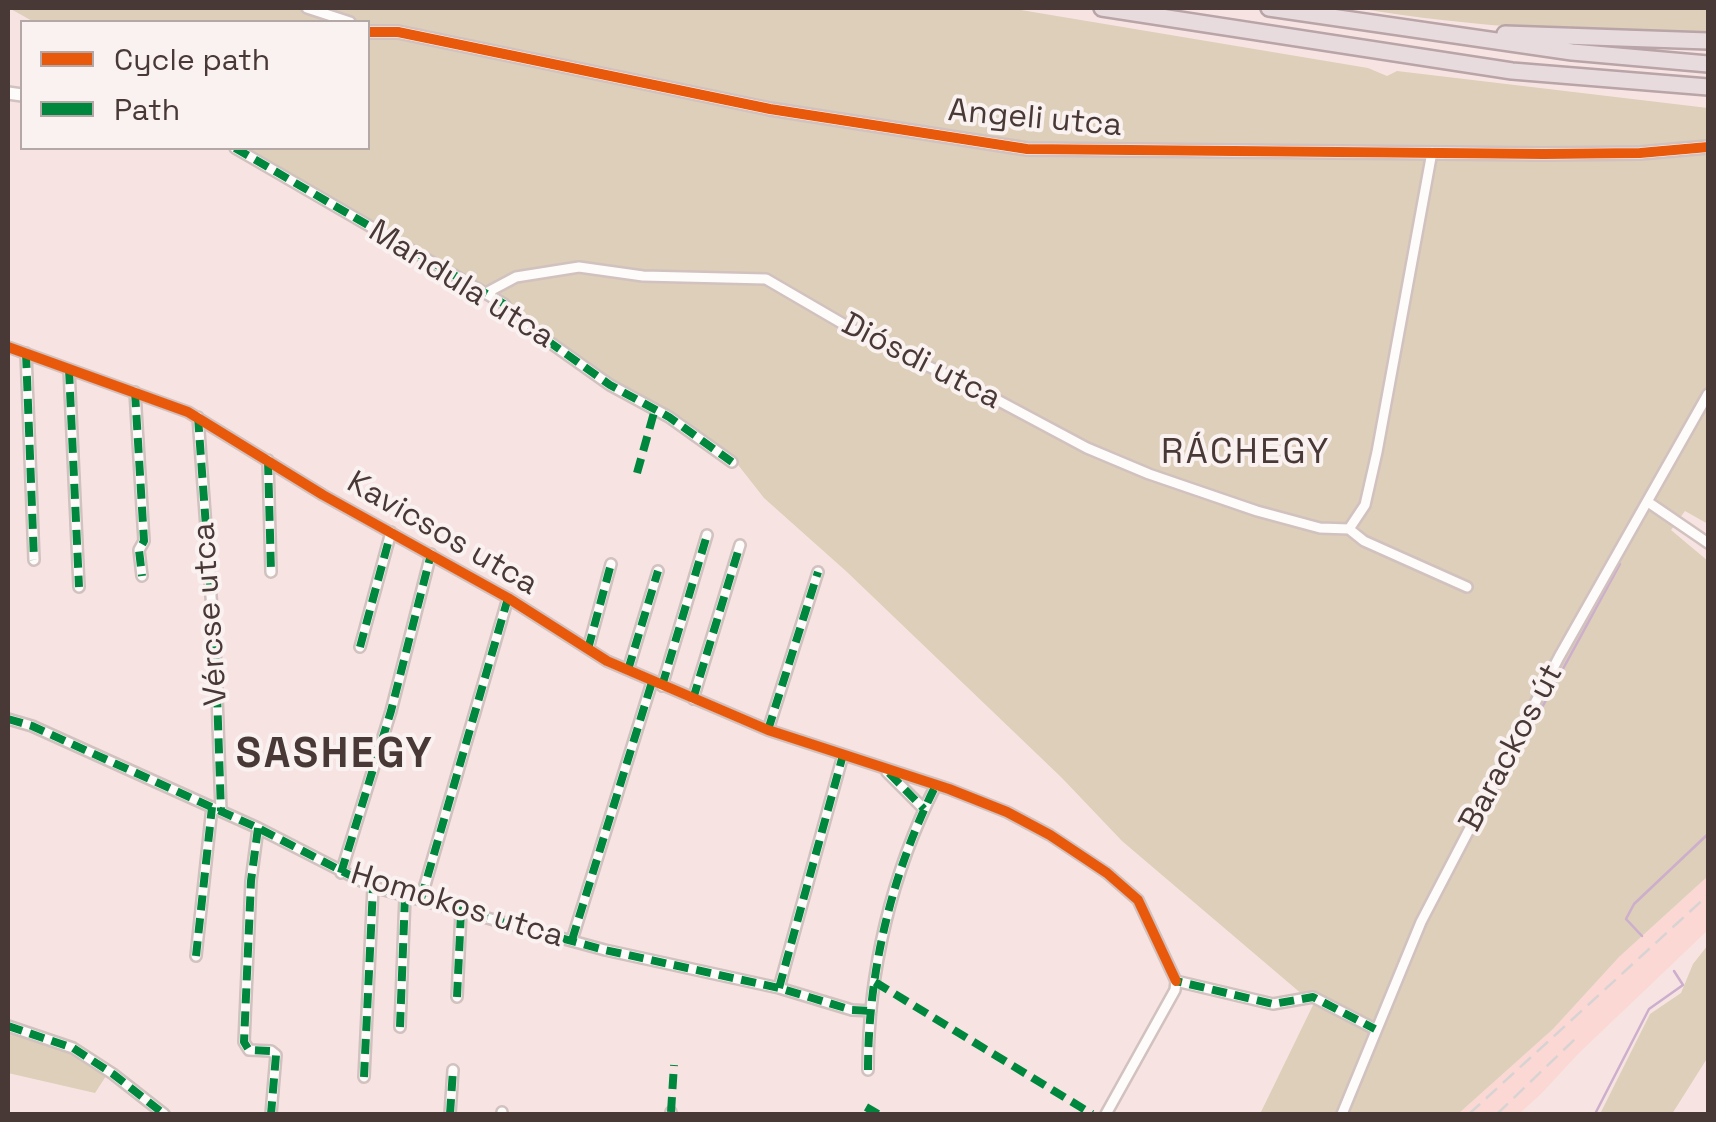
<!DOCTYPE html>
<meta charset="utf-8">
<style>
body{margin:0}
#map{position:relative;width:1716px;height:1122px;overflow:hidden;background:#f7e4e2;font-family:"Space Grotesk",sans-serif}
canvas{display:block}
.frame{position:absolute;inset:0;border:10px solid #483836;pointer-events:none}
.legend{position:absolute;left:20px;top:20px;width:350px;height:130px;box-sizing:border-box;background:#faf2f1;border:2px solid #b3a8a6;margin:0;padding:12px 18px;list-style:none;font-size:30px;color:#483836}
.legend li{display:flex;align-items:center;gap:20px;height:50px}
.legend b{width:50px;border:2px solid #b3a8a6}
</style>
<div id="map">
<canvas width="1716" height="1122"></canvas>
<div class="frame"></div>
<ul class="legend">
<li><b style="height:12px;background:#e8590c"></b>Cycle path</li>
<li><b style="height:12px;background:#00873e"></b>Path</li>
</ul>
</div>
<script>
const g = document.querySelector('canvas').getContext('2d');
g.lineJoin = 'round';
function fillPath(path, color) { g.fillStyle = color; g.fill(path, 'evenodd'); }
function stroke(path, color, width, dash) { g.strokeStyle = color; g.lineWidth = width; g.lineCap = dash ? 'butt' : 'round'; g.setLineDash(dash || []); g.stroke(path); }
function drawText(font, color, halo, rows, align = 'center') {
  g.font = font + ' "Space Grotesk",sans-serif'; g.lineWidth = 8; g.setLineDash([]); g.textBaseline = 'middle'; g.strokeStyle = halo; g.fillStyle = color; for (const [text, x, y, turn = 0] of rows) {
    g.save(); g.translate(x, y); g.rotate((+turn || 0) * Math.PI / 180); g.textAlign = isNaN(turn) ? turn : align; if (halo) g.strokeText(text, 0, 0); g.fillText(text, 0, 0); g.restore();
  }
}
const built = new Path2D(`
 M1708,876V930L1578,1054L1541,1094L1519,1114H1458L1553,1029L1619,957Z`);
const green = new Path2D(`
 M9,8H1009L1368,68L1387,76L1397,71L1708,108V524L1685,511L1671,530L1708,561V876L1619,957L1553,1029L1458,1114H1260L1315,1001L1303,995L1122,841L1062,778L847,572L764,498L735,461L626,395L507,307L235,148H368V22H34Z
 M1357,8H1708V37C1591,32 1473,28 1357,8Z
 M1708,945V1057L1672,1114H1600L1650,1014L1681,993L1693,964Z
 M8,1029L62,1046L108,1073L95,1093L8,1073Z`);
const stream = new Path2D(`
 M1477,827L1620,564
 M1642,936L1626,919L1634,904L1708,834
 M1595,1114L1649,1009L1683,985L1674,971`);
const minor = new Path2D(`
 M307,8L350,22
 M235,148L504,304L514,317L610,385L669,417L732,462
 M486,293L516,277L579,267L643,276L766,279L869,339L971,386L1087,448L1149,474L1257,511L1320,528L1349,529L1364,541L1467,587
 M8,347L188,412L323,495L508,598L607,661L768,730L949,789L1007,812L1050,835L1107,873L1138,900L1176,981
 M26,353L34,560
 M69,369L79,587
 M135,392L144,541L139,550L142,576
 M198,417L216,665L221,811
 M268,460L271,572
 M1648,502L1708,543
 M1349,529L1365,505L1377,452L1432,152
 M360,647L391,532
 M588,649L611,564
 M628,670L658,571
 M662,686L707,535
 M693,699L740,545
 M8,719L32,726L258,828L373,887L605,950L779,988L852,1010L871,1011
 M768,730L818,572
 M887,772L924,809
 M258,828L251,881L244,1042L249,1050L271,1051L276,1055L271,1114
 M341,873L391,711L431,554
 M421,899L508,598
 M572,940L652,682
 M196,956L212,807
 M1176,981L1273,1004L1313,997L1375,1029
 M779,988L843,755
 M457,997L461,912
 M8,1026L73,1048L113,1074L164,1114
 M400,1027L405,896
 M868,1070C868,971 892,872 936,785
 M364,1077L373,887
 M450,1114L453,1070
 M502,1114V1112
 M671,1114V1112
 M1106,1114L1175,990L1176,981
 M1342,1114L1421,922L1559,657L1708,394`);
const tertiary = new Path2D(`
 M368,32H398L770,109L1027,149L1544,154L1640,153L1708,147
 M8,93L22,95`);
const trunk = new Path2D(`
 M1102,8L1512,71L1708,87
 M1269,8L1572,52L1708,64
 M1505,34L1708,41`);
const rail = new Path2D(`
 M1469,1114L1708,895
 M1497,1114L1575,1039`);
const quiet = new Path2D(`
 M235,148L504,304L514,317L610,385L669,417L732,462
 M26,353L34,560
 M69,369L79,587
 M135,392L144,541L139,550L142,576
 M198,417L216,665L221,811
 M268,460L271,572
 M637,473L655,409
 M360,647L391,532
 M588,649L611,564
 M628,670L658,571
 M662,686L707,535
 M693,699L740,545
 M8,719L32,726L258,828L373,887L605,950L779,988L852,1010L871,1011
 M768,730L818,572
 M889,773L924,809
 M258,828L251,881L244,1042L249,1050L271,1051L276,1055L271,1114
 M341,873L391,711L431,554
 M421,899L508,598
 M572,940L652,682
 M196,956L212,807
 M1172,973L1176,981L1273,1004L1313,997L1375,1029
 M875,982L1092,1114
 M779,988L843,755
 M457,997L461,912
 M8,1026L73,1048L113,1074L164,1114
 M400,1027L405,896
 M868,1070C868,971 892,872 936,785
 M364,1077L373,887
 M866,1107L878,1114
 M671,1112L674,1065
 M450,1114L453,1070
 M502,1114V1112`);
const cycleway = new Path2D(`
 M368,32H398L770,109L1027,149L1544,154L1640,153L1708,147
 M8,347L188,412L323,495L508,598L607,661L768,730L949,789L1007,812L1050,835L1107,873L1138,900L1176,981`);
const streetNames = [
 ["Angeli utca",1035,119,5],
 ["Mandula utca",461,285,32],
 ["Diósdi utca",921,362,27],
 ["Kavicsos utca",442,534,30],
 ["Vércse utca",211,614,-94],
 ["Barackos út",1512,748,-62],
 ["Homokos utca",457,906,17]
];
const neighbourhoodNames = [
 ["RÁCHEGY",1246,454]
];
const districtNames = [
 ["SASHEGY",335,756]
];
fillPath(built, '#fbd8d4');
fillPath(green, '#ddcfb9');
stroke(stream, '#cdaecc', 2.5);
stroke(minor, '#d1c1bf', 14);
stroke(tertiary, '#d1c1bf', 16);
stroke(trunk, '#b9a4a8', 20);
stroke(minor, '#fefbfb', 9);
stroke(tertiary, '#fefbfb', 11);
stroke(trunk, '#e8dbde', 15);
stroke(rail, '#d8d3d3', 2.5, [15, 8]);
stroke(quiet, '#00873e', 8, [15, 8]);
stroke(cycleway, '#e8590c', 10);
drawText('32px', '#483836', '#faf2f1', streetNames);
g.letterSpacing = '2.5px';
drawText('35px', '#483836', '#faf2f1', neighbourhoodNames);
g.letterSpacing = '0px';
g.letterSpacing = '2.5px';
drawText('bold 42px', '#483836', '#faf2f1', districtNames);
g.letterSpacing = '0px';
</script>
